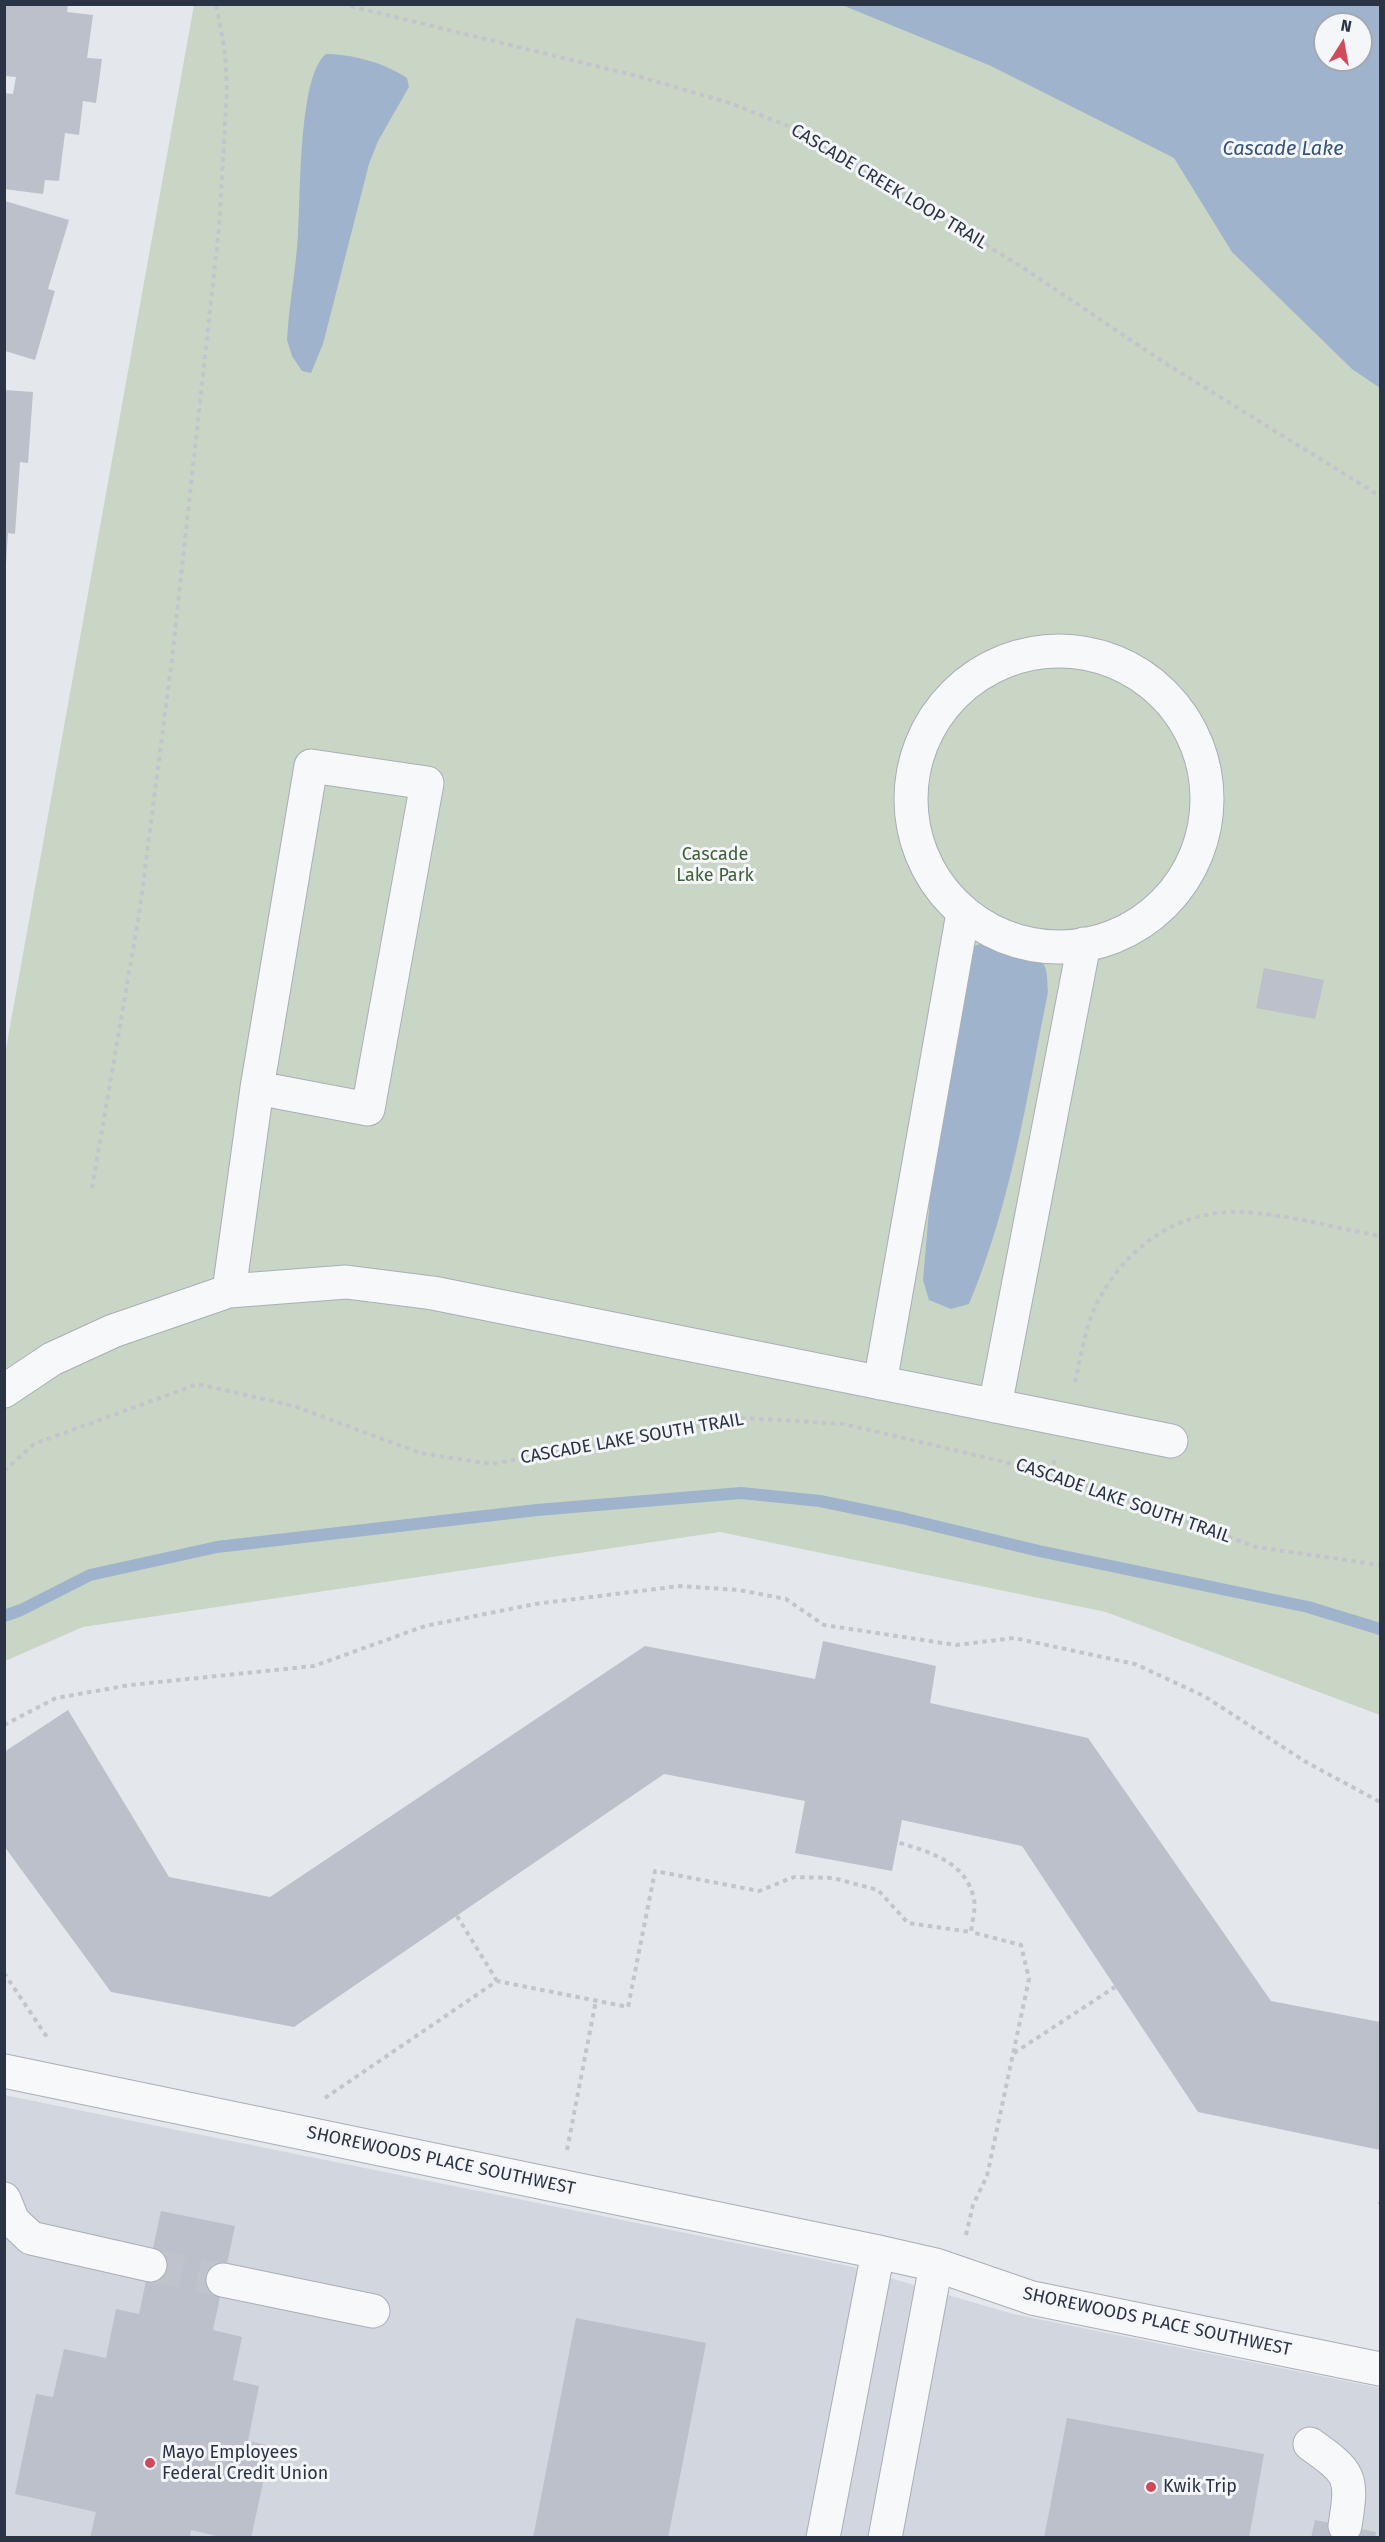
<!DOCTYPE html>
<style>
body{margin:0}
#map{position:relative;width:1385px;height:2542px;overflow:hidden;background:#e4e7ec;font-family:"Fira Sans",sans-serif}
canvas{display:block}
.frame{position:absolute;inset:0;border:6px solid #2b3445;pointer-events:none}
.north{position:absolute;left:1313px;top:12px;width:60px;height:60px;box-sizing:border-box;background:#f4f6f9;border:2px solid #a4a8b1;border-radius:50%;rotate:11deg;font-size:16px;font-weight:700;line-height:24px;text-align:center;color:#2b3445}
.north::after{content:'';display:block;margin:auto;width:21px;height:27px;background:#d1495b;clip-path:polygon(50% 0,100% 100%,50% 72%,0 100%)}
</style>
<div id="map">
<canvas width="1385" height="2542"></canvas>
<div class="frame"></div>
<div class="north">N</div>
</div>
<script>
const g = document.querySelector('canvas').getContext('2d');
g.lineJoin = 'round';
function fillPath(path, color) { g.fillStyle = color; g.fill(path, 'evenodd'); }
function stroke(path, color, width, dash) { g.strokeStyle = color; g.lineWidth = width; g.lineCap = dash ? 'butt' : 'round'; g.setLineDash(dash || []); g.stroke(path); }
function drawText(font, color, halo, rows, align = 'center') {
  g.font = font + ' "Fira Sans",sans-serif'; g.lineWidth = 6; g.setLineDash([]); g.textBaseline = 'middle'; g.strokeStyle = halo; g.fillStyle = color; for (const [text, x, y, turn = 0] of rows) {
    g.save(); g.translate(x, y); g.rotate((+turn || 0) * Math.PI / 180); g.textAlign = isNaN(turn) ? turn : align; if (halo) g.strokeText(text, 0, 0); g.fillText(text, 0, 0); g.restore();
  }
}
const built = new Path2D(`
 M4,2095L849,2266L1013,2314L1380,2388V2537H5Z`);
const green = new Path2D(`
 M194,5H1380V1715L1106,1612L720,1532L83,1627L5,1661V1054ZM1325,24H1361V60H1325Z`);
const water = new Path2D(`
 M842,5H1380V388L1352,369L1232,252L1174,158L991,66ZM1325,24H1361V60H1325Z
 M326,54C352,54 385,63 407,78L409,87L378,141L369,164L323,344L311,373L302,371L292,356L287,340C289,304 296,269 298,234C301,197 298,76 326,54Z
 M986,942C1005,943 1038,947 1045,967C1048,974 1047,984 1048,992C1027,1097 1011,1204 969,1304L951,1309L929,1300L923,1280L933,1163L971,947Z`);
const stream = new Path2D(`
 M4,1616L21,1610L90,1575L217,1547L537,1510L741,1493L820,1501L902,1518L1039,1551L1308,1607L1380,1629`);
const building = new Path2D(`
 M4,4H68L67,12L93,15L87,58L102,59L96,103L83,101L79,135L65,133L59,181L45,180L43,194L4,189V93L13,94L16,77L4,76Z
 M5,201L69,220L48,289L55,291L35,360L5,351Z
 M5,390L33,392L28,463L20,462L15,534L8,533L6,564Z
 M1264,968L1324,980L1315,1019L1256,1008Z
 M823,1641L936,1666L930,1703L1088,1738L1271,2001L1380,2022V2150L1198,2112L1022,1846L902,1820L892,1871L795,1853L805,1801L664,1774L294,2027L111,1992L4,1846V1752L68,1710L169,1877L270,1897L645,1646L815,1679Z
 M161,2211L235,2226L213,2330L242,2337L233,2380L259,2386L248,2441L271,2446L251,2538H225L191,2530L190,2538H90L96,2512L15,2494L36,2394L53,2397L64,2349L106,2358L116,2309L139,2314Z
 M576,2318L706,2343L668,2538H533Z
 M1067,2418L1264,2454L1249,2538H1044Z
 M1315,2520L1376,2532L1375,2538H1311Z`);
const minorTunnel = new Path2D(`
 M150,2265L223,2280`);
const path = new Path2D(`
 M342,4L637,76L730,103L788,126L861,167L1025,269L1165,363L1380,496
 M92,1188L139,915L172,659L219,228L227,90L225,52L216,4
 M1075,1382C1081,1357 1085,1326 1097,1303C1125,1248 1177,1210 1240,1212C1287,1214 1335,1228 1380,1236
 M4,1471L34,1444L198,1384L294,1406L420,1453L491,1464L744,1418L844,1424L1051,1473L1256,1547L1380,1565
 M1051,1473L1056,1456
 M4,1725L56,1698L130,1685L314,1666L425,1626L535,1604L680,1586L739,1590L786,1599L824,1625L956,1645L1014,1638L1135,1664L1204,1696L1306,1762L1380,1802
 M457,1916L497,1981
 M4,1973L49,2040
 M1014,2053L1115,1987
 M325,2098L497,1981L628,2007L655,1871L759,1891L794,1877L833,1878L878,1890L908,1923L971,1932C972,1923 976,1908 974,1899C966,1861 929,1852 897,1842
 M567,2150L596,2000
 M1380,2202V2204
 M966,2235L973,2205L987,2176L1029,1979L1021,1945L971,1932`);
const minor = new Path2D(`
 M911 799a148 148 0 1 1 296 0a148 148 0 1 1-296 0Z
 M229,1291L257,1088L311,766L427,783L368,1109L257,1088
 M880,1383L963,913
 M4,1391L52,1359L113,1331L229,1291L346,1282L433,1293L1171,1441
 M995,1406L1084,944
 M4,2071L878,2252L936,2265L1032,2298L1380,2369
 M4,2199L13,2221L31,2238L150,2265
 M223,2280L373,2311
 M1310,2444C1351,2473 1353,2476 1345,2526
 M823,2538L878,2252
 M885,2538L936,2265`);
const markers = [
 [150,2463,6,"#d1495b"],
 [1151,2487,6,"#d1495b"]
];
const streetNames = [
 ["CASCADE CREEK LOOP TRAIL",889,187,31],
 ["CASCADE LAKE SOUTH TRAIL",632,1439,-10],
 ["CASCADE LAKE SOUTH TRAIL",1123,1501,19],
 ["SHOREWOODS PLACE SOUTHWEST",441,2161,12],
 ["SHOREWOODS PLACE SOUTHWEST",1157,2322,12]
];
const parkNames = [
 ["Cascade",715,855],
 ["Lake Park",715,876]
];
const poiNames = [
 ["Mayo Employees",162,2453],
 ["Federal Credit Union",162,2474],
 ["Kwik Trip",1163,2487]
];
const waterNames = [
 ["Cascade Lake",1283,149]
];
fillPath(built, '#d2d6de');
fillPath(green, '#c9d6c5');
fillPath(water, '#9fb4cc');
stroke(stream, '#9fb4cc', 12);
fillPath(building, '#bbc0ca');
stroke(minorTunnel, '#bfc3cb', 33, [33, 16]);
stroke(minor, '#a9aeb7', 35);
stroke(path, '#c2c5cb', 4, [4.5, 4.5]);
stroke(minor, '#f7f8fa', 33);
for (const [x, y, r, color] of markers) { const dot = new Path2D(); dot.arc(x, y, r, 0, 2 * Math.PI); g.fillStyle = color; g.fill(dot); stroke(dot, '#f4f6f9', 2); }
drawText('18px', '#2b3445', '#f4f6f9', streetNames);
drawText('18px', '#3f6138', '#f4f6f9', parkNames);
drawText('18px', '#2b3445', '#f4f6f9', poiNames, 'left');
drawText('italic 20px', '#34527a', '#f4f6f9', waterNames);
</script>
